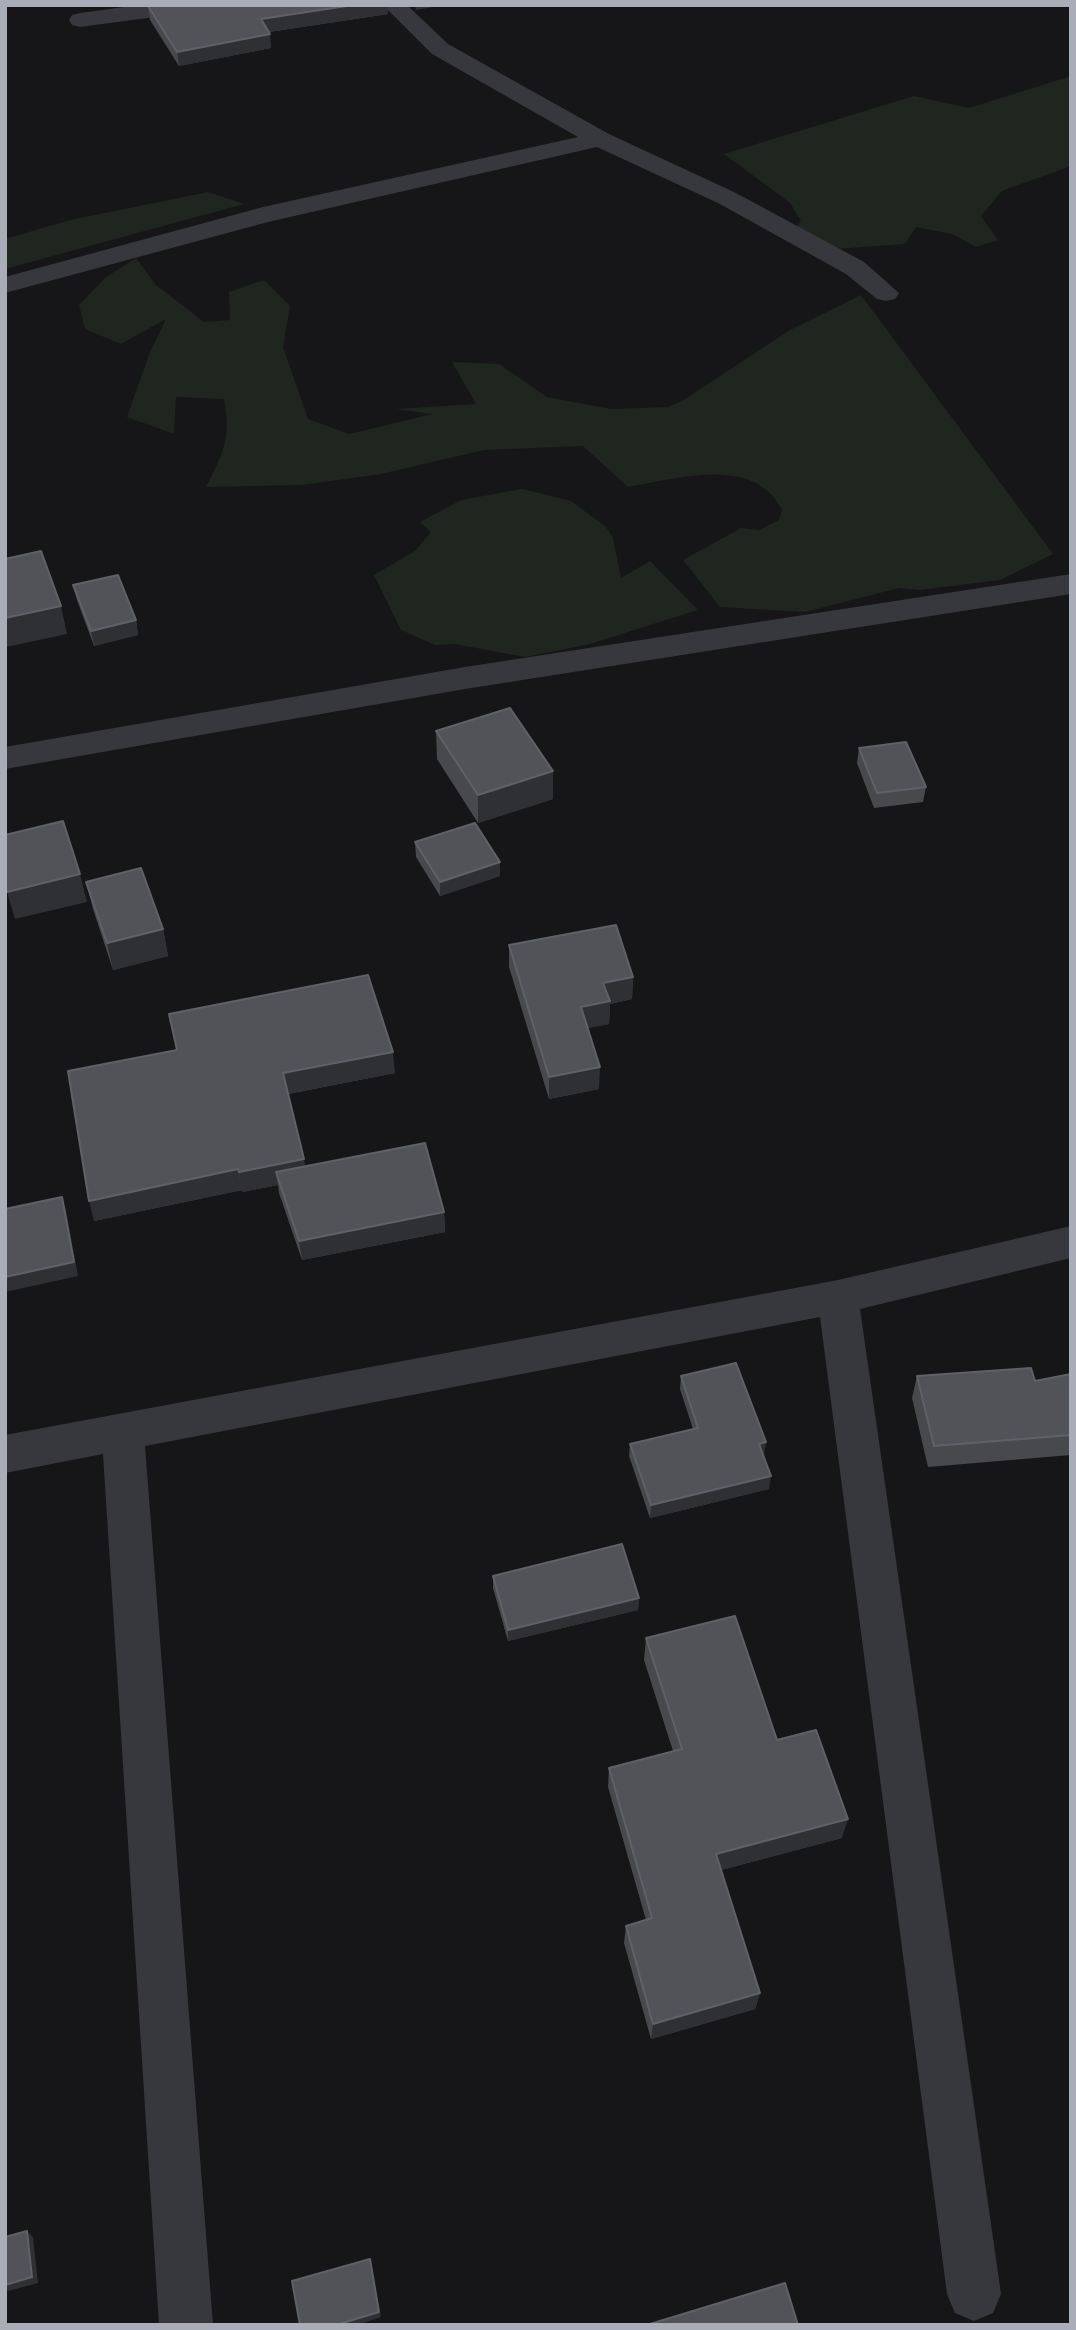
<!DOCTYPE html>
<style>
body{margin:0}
#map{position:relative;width:1076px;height:2330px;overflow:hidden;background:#161618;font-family:"Asap Condensed",sans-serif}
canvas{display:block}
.frame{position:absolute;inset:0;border:7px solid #a8adb8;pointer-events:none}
</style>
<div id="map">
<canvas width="1076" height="2330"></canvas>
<div class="frame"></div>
</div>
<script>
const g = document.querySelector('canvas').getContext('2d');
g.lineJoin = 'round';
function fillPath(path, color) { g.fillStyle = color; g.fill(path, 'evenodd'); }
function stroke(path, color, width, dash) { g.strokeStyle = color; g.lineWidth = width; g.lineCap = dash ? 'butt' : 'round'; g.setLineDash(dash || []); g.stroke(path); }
const green = new Path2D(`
 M1071,76V166L1002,191L981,216L998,240L976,247L952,234L916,227L905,244L823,250L792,232L801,221L790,203L724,154L914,96L969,108Z
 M208,192L244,204L5,269V239L70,220Z
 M136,258L156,285L204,322L230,320L229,292L264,280L290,306L283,347L308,419L349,434L432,414L396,409L476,404L452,362L499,364L547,397L611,409L668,407L682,401L790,330L861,295L1053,554L1000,580L920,590L899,588L805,612L720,607L683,560L741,528L759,530L779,520L782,510C754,454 676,479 628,487L583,446L484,450L381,474L302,485L206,487C224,451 231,440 224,399L176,397L174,434L127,417L150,352L166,319L121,344L85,329L79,305L106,277Z
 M522,489L571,501L606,527L613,538L621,578L650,561L698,610L590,644L525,657L455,644L435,645L401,630L374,575L415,551L431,532L420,522L461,500Z`);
const minor = new Path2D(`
 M139,5H203L200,10L192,12L80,27L72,25L69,20L72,15L80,13Z
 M383,5H407L448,44L609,134L736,193L864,262L899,293L895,299L886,301L877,299L846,274L718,203L597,147L268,222L5,293V277L263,207L578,137L432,54Z
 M1071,574V594L465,689L5,769V747L465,667Z
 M1071,1226V1258L860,1309L1001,2294L993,2313L974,2321L955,2313L947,2294L820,1317L145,1446L213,2325H159L103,1454L5,1473V1435L838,1280Z`);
const wall = new Path2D(`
 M155,5H388V14L269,32L271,48L179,66L150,20L148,6Z
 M73,585L136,620L138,635L94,646L77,600Z
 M436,731L553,799L478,823L437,759Z
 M859,748L926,787L923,802L874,808L857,763Z
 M415,842L500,876L440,896L416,857Z
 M86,882L163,929L168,956L113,970L93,909Z
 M509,945L633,977L632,999L610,1004L609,1024L587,1028L599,1089L549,1099L509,967Z
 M177,1050L395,1073L288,1094L305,1167L444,1212L445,1232L302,1260L279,1193L278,1185L242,1192V1190L94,1221Z
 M1071,1374V1455L928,1467L912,1398L917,1376L1035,1381Z
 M681,1376L766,1442L763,1455L769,1489L650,1518L629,1456L630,1444L693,1429L680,1389Z
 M493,1576L639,1598L638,1610L508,1641L493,1588Z
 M646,1638L777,1740L842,1838L721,1870L760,1993L755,2009L651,2039L624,1943L626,1926L646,1920L608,1787L609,1768L673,1751L644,1660Z`);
const shadedWall = new Path2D(`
 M353,5H388V14L262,33L261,19Z
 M415,5H444L416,10Z
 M270,34L271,48L179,66L177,52Z
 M61,606L67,634L6,647L5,618Z
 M136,620L138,635L94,646L91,631Z
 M553,771V799L478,823V795Z
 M500,862V876L440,896V882Z
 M80,874L87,902L15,919L7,892Z
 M163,929L168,956L113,970L107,943Z
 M633,977L632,999L610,1004L609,1024L580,1030L581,1007L603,983Z
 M393,1052L395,1073L286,1094L283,1073Z
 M600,1067L599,1089L549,1099V1077Z
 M304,1159L307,1179L276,1172L278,1185L242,1192L239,1172Z
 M238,1169L242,1190L94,1221L89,1201Z
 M62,1197L66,1210L78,1276L5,1292V1277Z
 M444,1212L445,1232L302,1260L299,1241Z
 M766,1442L764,1455L757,1456L759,1444Z
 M771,1476L769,1489L650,1518L651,1505Z
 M639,1598L638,1610L508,1641V1630Z
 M848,1819L842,1838L713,1872L716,1854Z
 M760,1993L755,2009L651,2039L653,2024Z
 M27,2231L33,2237L38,2283L5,2292V2285Z
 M370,2259L381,2317L357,2325H336Z`);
const building = new Path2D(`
 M155,5H353L261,19L270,34L177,52L148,6Z
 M41,551L61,606L5,618V559Z
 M118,575L136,620L91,631L73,585Z
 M510,708L553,771L478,795L436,731Z
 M906,742L926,787L877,793L859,748Z
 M63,821L80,874L7,892L5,885V835Z
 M475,823L500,862L440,882L415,842Z
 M141,868L163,929L107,943L86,882Z
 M616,925L633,977L603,983L610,1001L581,1007L600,1067L549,1077L509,945Z
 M368,975L393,1052L283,1073L304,1159L239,1172L238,1169L89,1201L68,1071L177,1050L169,1014Z
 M425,1143L444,1212L299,1241L276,1172Z
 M62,1197L74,1262L5,1277V1209Z
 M736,1363L766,1442L759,1444L771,1476L651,1505L630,1444L698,1428L681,1376Z
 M1031,1368L1035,1381L1071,1374V1435L934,1446L917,1376Z
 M622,1544L639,1598L508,1630L493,1576Z
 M735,1616L777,1740L816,1730L848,1819L716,1854L760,1993L653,2024L626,1926L652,1918L609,1768L682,1749L646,1638Z
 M27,2231L32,2277L5,2285V2237Z
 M370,2259L379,2312L336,2325H300L292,2281Z
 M785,2283L798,2325H650V2324Z`);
fillPath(green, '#1e261f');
fillPath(minor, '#37383d');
fillPath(wall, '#47494d');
fillPath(shadedWall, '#2f3033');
fillPath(building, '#525359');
stroke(building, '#5f6168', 2);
</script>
